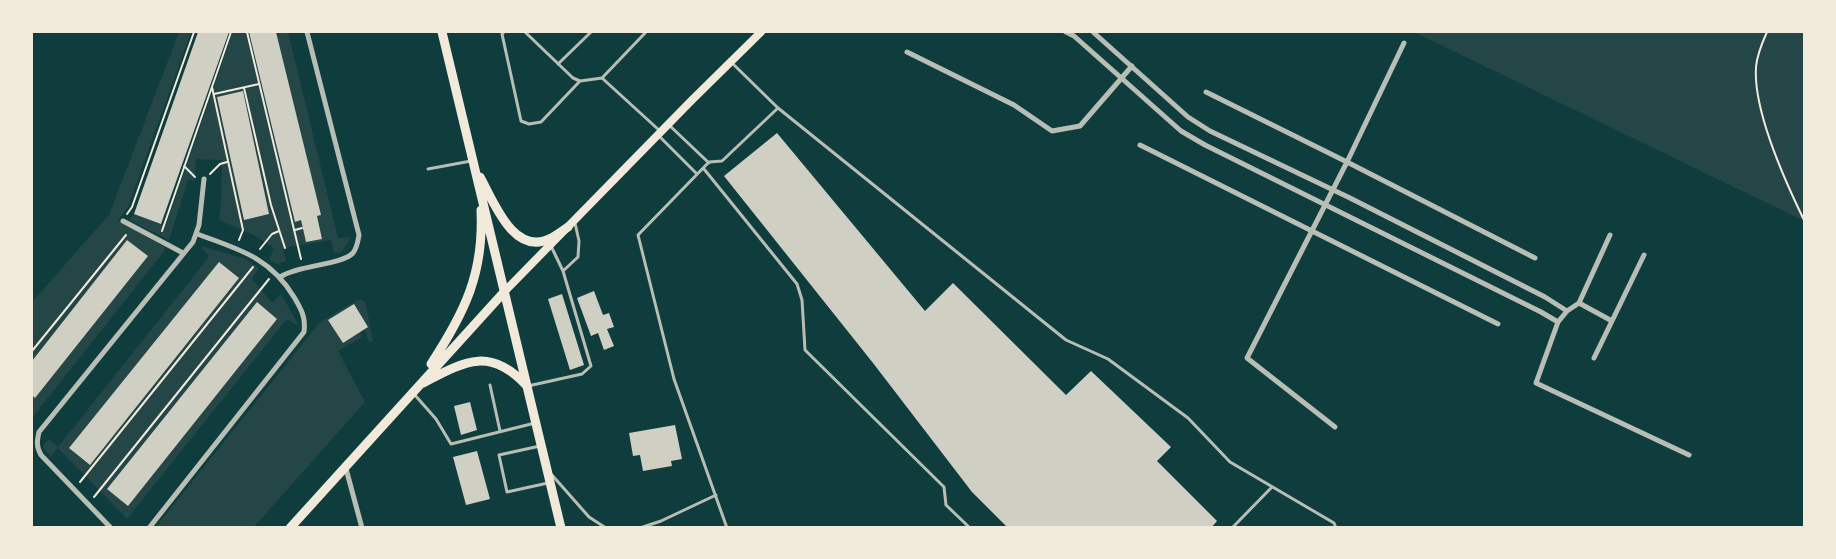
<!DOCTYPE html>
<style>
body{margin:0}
#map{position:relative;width:1836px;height:559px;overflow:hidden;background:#0f3d3e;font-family:Jost,sans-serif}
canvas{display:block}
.frame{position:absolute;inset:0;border:33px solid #f1e9da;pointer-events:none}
</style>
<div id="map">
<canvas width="1836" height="559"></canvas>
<div class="frame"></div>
</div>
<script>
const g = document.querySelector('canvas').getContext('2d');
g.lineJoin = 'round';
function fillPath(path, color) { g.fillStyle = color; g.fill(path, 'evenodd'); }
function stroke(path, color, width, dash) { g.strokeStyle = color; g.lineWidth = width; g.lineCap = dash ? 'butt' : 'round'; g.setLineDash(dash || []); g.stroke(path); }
const green = new Path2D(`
 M179,32H191L128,207L118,220L165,247V250L32,418V302L109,215Z
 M233,32H249L295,221L301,220L306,242L322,239L317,216L321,215L276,32H288L338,238L351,237L342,252L334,253L331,240L283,248L286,261L277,264L269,260L274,248L254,235L219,220L221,204L222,160L196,159L194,181L188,180L169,240L129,220L134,214L166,225Z
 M1414,32H1804V221Z
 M201,247H205L246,259L259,268L252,279L272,303L281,294L297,322V325L287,319L127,519L58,448L51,457L43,448L44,444L49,439L58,447L209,257Z
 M357,300H363L366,304L373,342H369L364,329L368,326L354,305L362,337L338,351L365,402L254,527L155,528L320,322Z`);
const building = new Path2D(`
 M198,32H229L161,224L134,214Z
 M249,32H276L321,215L317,216L322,239L306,242L301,220L295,222Z
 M243,91L269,214L244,220L217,97Z
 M777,133L925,311L953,283L1066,395L1091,371L1171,447L1157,461L1217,521L1211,528H1008L972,492L873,363L724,176Z
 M127,240L148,256L35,398L32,395V361Z
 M219,262L239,278L90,465L69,448Z
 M594,291L603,315L609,313L614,327L607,329L614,346L604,350L598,333L591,336L577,298Z
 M562,294L584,365L570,370L548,299Z
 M257,302L277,319L128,506L107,489Z
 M354,304L368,327L343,343L328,320Z
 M470,402L477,430L461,435L454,406Z
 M675,425L682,459L671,461L672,466L643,471L640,455L633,456L629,433Z
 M477,451L490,499L466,505L453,457Z`);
const path = new Path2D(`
 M247,32L301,259
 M1767,32C1762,43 1757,55 1756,67C1753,111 1785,181 1804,220
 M212,87L243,230L239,240
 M244,88L271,205L285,248
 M214,94L259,84
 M184,166L195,177
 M210,174L220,164L227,162
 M127,214L132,207L194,32
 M295,230L302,228
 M162,231L231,32
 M260,249L272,234L279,231
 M32,351L126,235
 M80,482L253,267
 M94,497L269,279`);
const service = new Path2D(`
 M504,32L502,34L521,121L529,124L541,122L580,81
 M525,32L573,78L580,81L602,78L660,131
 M732,63L778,108L1066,340L1108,359L1188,418L1230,462L1334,523L1336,528
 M558,64L591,32
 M602,78L646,32
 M669,125L709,163
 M659,136L697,174
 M428,169L471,161
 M704,169L797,284L802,300L805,350L944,487L946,505L970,528
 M563,271L578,257L579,241L575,223
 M490,385L500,431
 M528,386L582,374L591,366L563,271L551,246
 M414,394L436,419L451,444L535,423
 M540,446L499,455L507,492L548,483
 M552,475L589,517L606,528
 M640,528L661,521L716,495
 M727,528L674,379L638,235L709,162L722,161L778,108
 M1232,528L1272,487`);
const minor = new Path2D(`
 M1066,32L1074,36L1181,131L1205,145L1541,312L1558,322
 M1093,32L1188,117L1210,131L1350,198L1545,297L1567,311
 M907,52L1014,105L1052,131L1080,126L1132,66
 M1206,92L1347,162L1535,258
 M1140,145L1498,324
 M123,221L183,253
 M1610,235L1579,303L1567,311L1558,322L1536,383L1689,455
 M280,277C298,265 342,265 353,253C357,248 358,241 359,235L307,32
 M1579,303L1612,321L1644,255
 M1594,358L1612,321
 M1335,427L1247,358L1347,162L1404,43
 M345,465L362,528
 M111,528L41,455C36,446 37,441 39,432L193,242L199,225L204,179
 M149,528L304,332C306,317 301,309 294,297C270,257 238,249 197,234`);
const secondary = new Path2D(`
 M505,291L691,101L761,32`);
const primary = new Path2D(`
 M442,32L561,528
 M480,177C493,200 513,256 549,239C556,236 562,231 568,227
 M431,364C465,312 484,273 481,210
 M423,383C465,361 490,346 527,386
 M290,528L505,291`);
fillPath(green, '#244646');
fillPath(building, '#cfcfc3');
stroke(path, '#f1e9da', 2);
stroke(service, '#b8beb3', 3);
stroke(minor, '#b8beb3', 5);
stroke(secondary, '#f1e9da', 8);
stroke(primary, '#f1e9da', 9);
</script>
